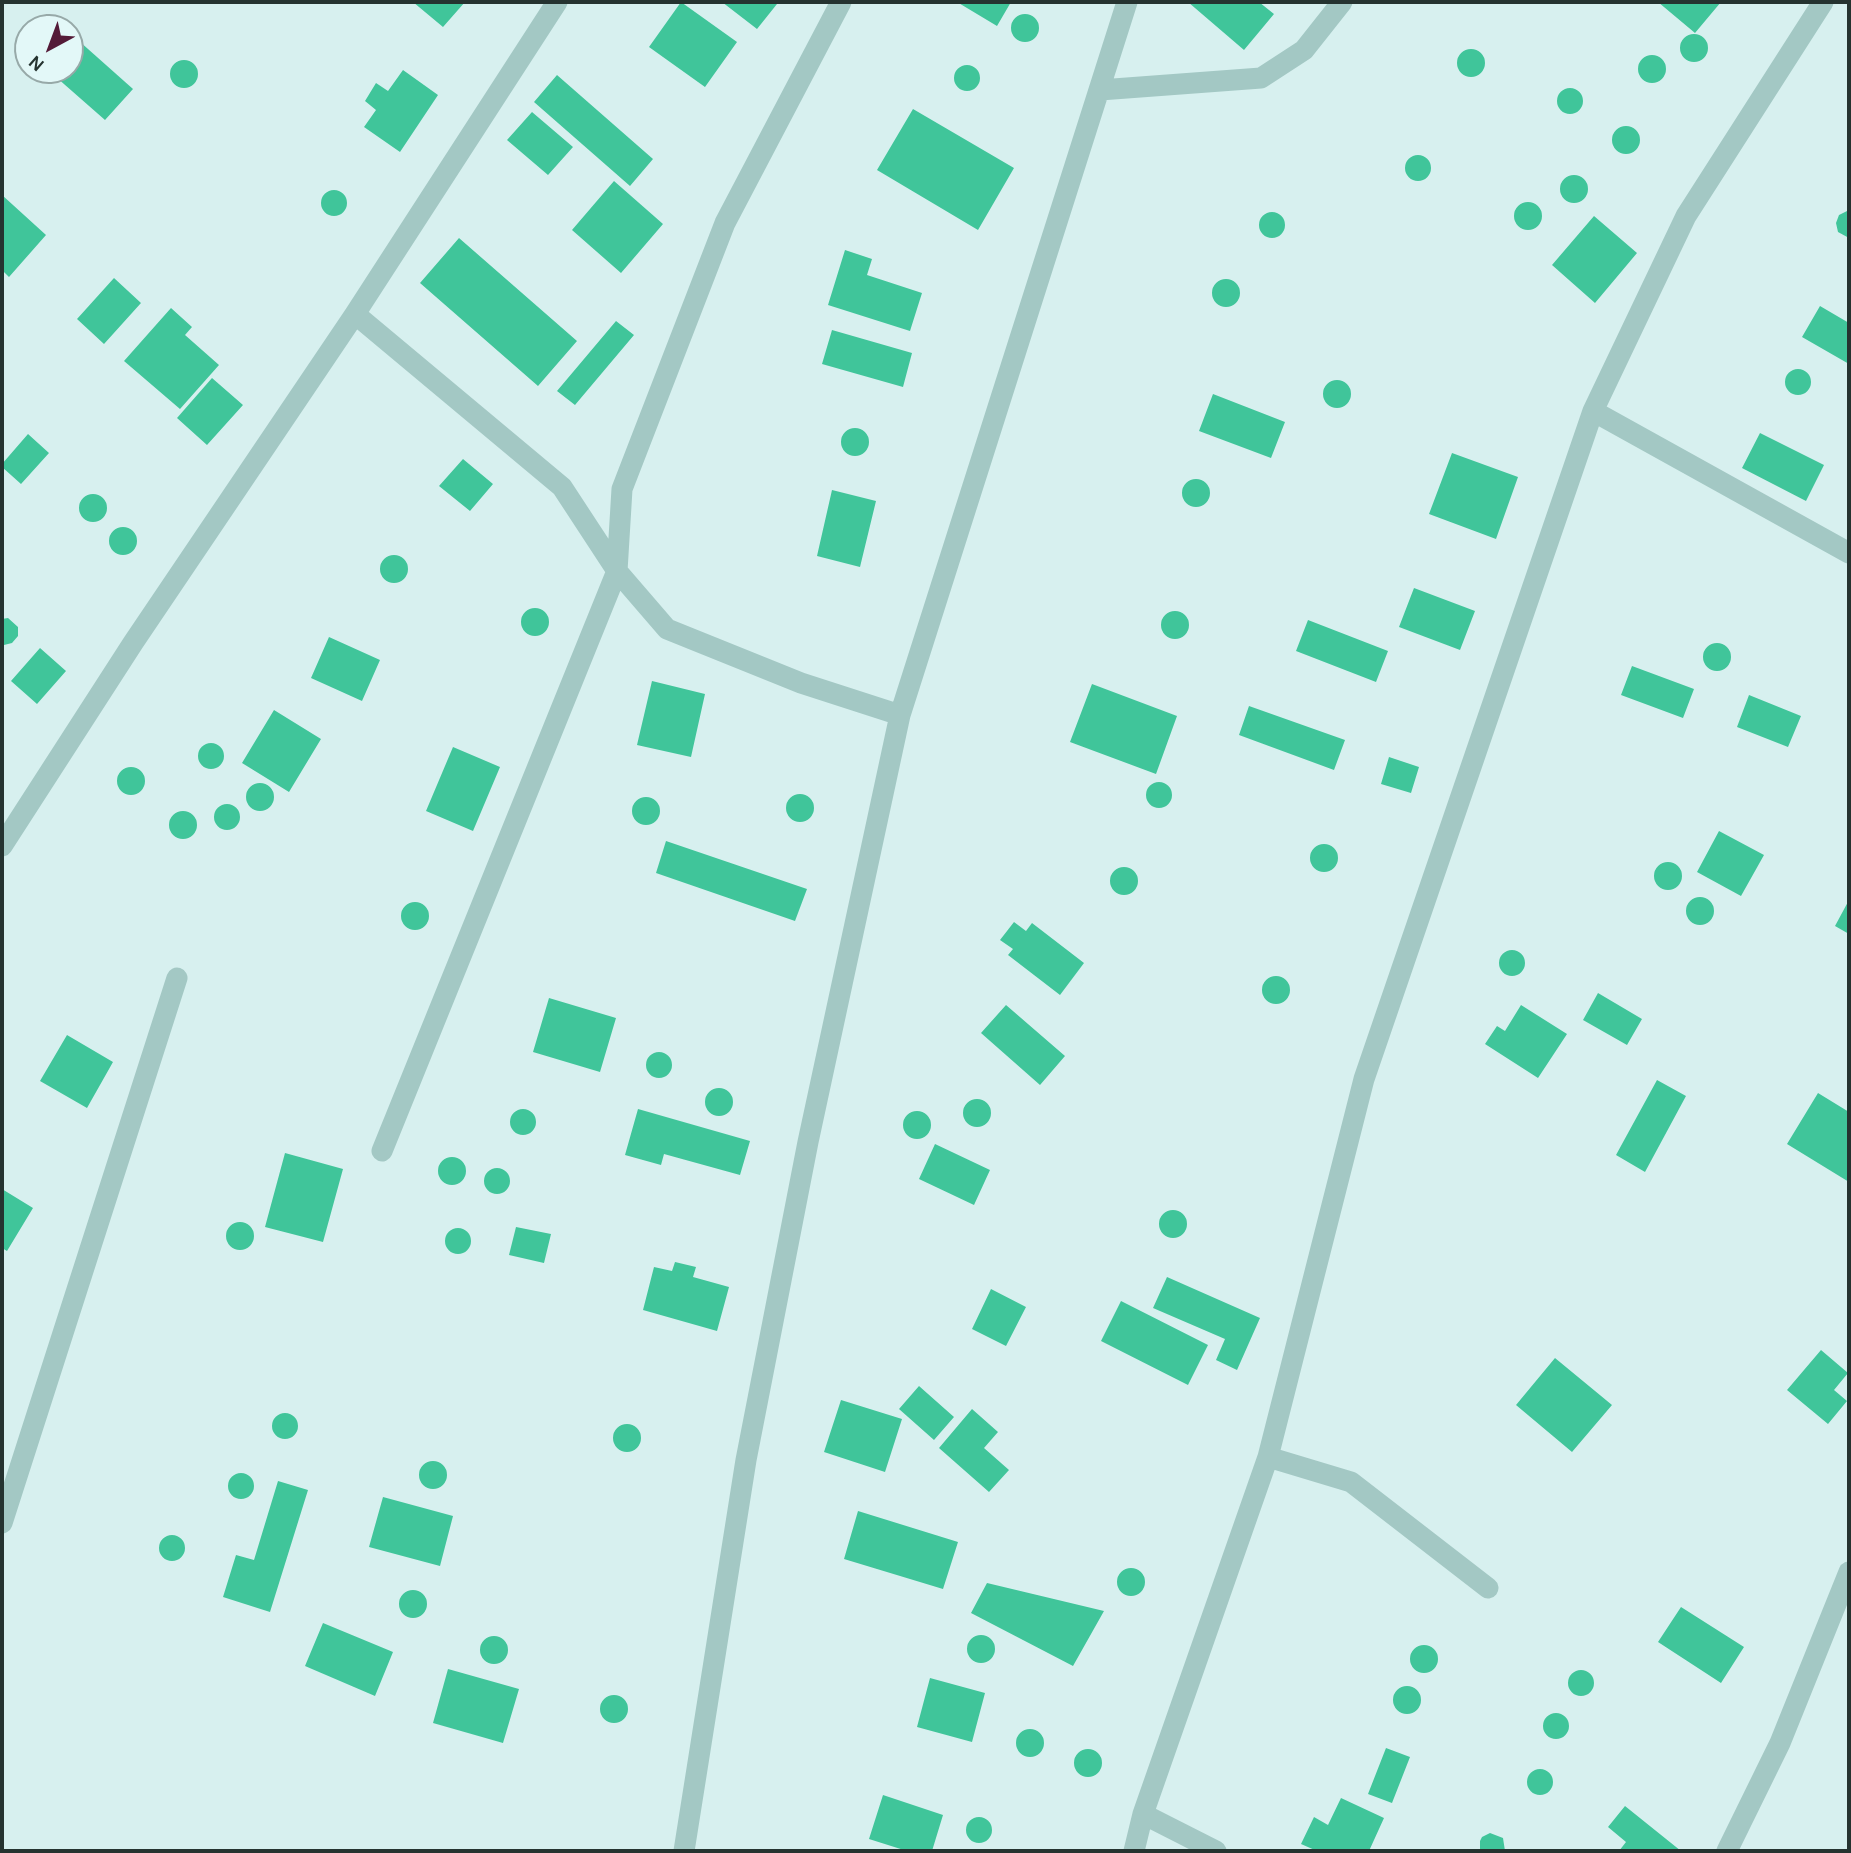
<!DOCTYPE html>
<style>
body{margin:0}
#map{position:relative;width:1851px;height:1853px;overflow:hidden;background:#d7f0ef;font-family:Karla,sans-serif}
canvas{display:block}
.frame{position:absolute;inset:0;border:4px solid #253330;pointer-events:none}
.north{position:absolute;left:14px;top:14px;width:70px;height:70px;box-sizing:border-box;background:#e3f8f8;border:2px solid #97a9a8;border-radius:50%;rotate:221deg;font-size:19px;font-weight:700;line-height:28px;text-align:center;color:#253330}
.north::after{content:'';display:block;margin:auto;width:24px;height:32px;background:#541b38;clip-path:polygon(50% 0,100% 100%,50% 72%,0 100%)}
</style>
<div id="map">
<canvas width="1851" height="1853"></canvas>
<div class="frame"></div>
<div class="north">N</div>
</div>
<script>
const g = document.querySelector('canvas').getContext('2d');
g.lineJoin = 'round';
function fillPath(path, color) { g.fillStyle = color; g.fill(path, 'evenodd'); }
function stroke(path, color, width, dash) { g.strokeStyle = color; g.lineWidth = width; g.lineCap = dash ? 'butt' : 'round'; g.setLineDash(dash || []); g.stroke(path); }
const building = new Path2D(`
 M413,2H465L443,27Z
 M681,2L737,42L705,87L649,47Z
 M722,2H775L777,4L757,29Z
 M957,2H1011L997,26Z
 M1188,2H1259L1274,14L1244,50Z
 M1658,2H1721L1695,33Z
 M1011 28a14 14 0 1 1 28 0a14 14 0 1 1-28 0Z
 M70,33L133,89L105,120L48,70H70Z
 M1680 48a14 14 0 1 1 28 0a14 14 0 1 1-28 0Z
 M1457 63a14 14 0 1 1 28 0a14 14 0 1 1-28 0Z
 M1638 69a14 14 0 1 1 28 0a14 14 0 1 1-28 0Z
 M170 74a14 14 0 1 1 28 0a14 14 0 1 1-28 0Z
 M954 78a13 13 0 1 1 26 0a13 13 0 1 1-26 0Z
 M403,70L438,95L400,152L364,127L376,110L365,101L376,83L388,91Z
 M557,75L653,159L630,186L534,102Z
 M1557 101a13 13 0 1 1 26 0a13 13 0 1 1-26 0Z
 M913,109L1014,168L978,230L877,170Z
 M532,112L573,147L548,175L507,140Z
 M1612 140a14 14 0 1 1 28 0a14 14 0 1 1-28 0Z
 M1405 168a13 13 0 1 1 26 0a13 13 0 1 1-26 0Z
 M1560 189a14 14 0 1 1 28 0a14 14 0 1 1-28 0Z
 M614,181L663,224L621,273L572,230Z
 M321 203a13 13 0 1 1 26 0a13 13 0 1 1-26 0Z
 M2,195L46,235L9,277L2,270Z
 M1514 216a14 14 0 1 1 28 0a14 14 0 1 1-28 0Z
 M1849,210V238L1838,232L1836,223L1839,215Z
 M1259 225a13 13 0 1 1 26 0a13 13 0 1 1-26 0Z
 M1594,216L1637,253L1595,303L1552,265Z
 M459,238L577,341L538,386L420,283Z
 M845,250L872,259L867,275L922,293L910,331L828,305Z
 M114,278L141,303L104,344L77,319Z
 M1212 293a14 14 0 1 1 28 0a14 14 0 1 1-28 0Z
 M1820,306L1849,323V364L1802,337Z
 M171,308L192,327L185,335L219,365L180,409L124,361Z
 M616,321L634,335L575,405L557,391Z
 M832,330L912,353L903,387L822,364Z
 M1785 382a13 13 0 1 1 26 0a13 13 0 1 1-26 0Z
 M212,378L243,405L207,445L177,418Z
 M1323 394a14 14 0 1 1 28 0a14 14 0 1 1-28 0Z
 M1213,394L1285,422L1271,458L1199,431Z
 M841 442a14 14 0 1 1 28 0a14 14 0 1 1-28 0Z
 M1760,433L1824,465L1806,501L1742,468Z
 M28,434L49,453L21,484L2,467V464Z
 M1452,453L1518,477L1496,539L1429,514Z
 M463,459L493,484L470,511L439,486Z
 M1182 493a14 14 0 1 1 28 0a14 14 0 1 1-28 0Z
 M832,490L876,501L860,567L817,556Z
 M79 508a14 14 0 1 1 28 0a14 14 0 1 1-28 0Z
 M109 541a14 14 0 1 1 28 0a14 14 0 1 1-28 0Z
 M380 569a14 14 0 1 1 28 0a14 14 0 1 1-28 0Z
 M1414,588L1475,611L1460,650L1399,627Z
 M521 622a14 14 0 1 1 28 0a14 14 0 1 1-28 0Z
 M1161 625a14 14 0 1 1 28 0a14 14 0 1 1-28 0Z
 M8,618L18,627V636L12,643L4,645H2V619Z
 M1308,620L1388,651L1376,682L1296,651Z
 M329,637L380,660L362,701L311,678Z
 M1703 657a14 14 0 1 1 28 0a14 14 0 1 1-28 0Z
 M40,648L66,671L37,704L11,681Z
 M1632,666L1694,689L1683,718L1621,695Z
 M652,681L705,694L691,757L637,745Z
 M1092,684L1177,716L1156,774L1070,742Z
 M1749,695L1801,716L1788,747L1737,727Z
 M1249,706L1345,740L1334,770L1239,735Z
 M274,710L321,739L289,792L242,763Z
 M198 756a13 13 0 1 1 26 0a13 13 0 1 1-26 0Z
 M453,747L500,767L473,831L426,811Z
 M1389,757L1419,767L1411,793L1381,784Z
 M117 781a14 14 0 1 1 28 0a14 14 0 1 1-28 0Z
 M1146 795a13 13 0 1 1 26 0a13 13 0 1 1-26 0Z
 M246 797a14 14 0 1 1 28 0a14 14 0 1 1-28 0Z
 M786 808a14 14 0 1 1 28 0a14 14 0 1 1-28 0Z
 M632 811a14 14 0 1 1 28 0a14 14 0 1 1-28 0Z
 M214 817a13 13 0 1 1 26 0a13 13 0 1 1-26 0Z
 M169 825a14 14 0 1 1 28 0a14 14 0 1 1-28 0Z
 M1719,831L1764,855L1741,896L1697,872Z
 M666,841L807,889L795,921L656,873Z
 M1310 858a14 14 0 1 1 28 0a14 14 0 1 1-28 0Z
 M1654 876a14 14 0 1 1 28 0a14 14 0 1 1-28 0Z
 M1110 881a14 14 0 1 1 28 0a14 14 0 1 1-28 0Z
 M1686 911a14 14 0 1 1 28 0a14 14 0 1 1-28 0Z
 M1849,900V934L1835,926Z
 M401 916a14 14 0 1 1 28 0a14 14 0 1 1-28 0Z
 M1014,922L1026,931L1032,923L1084,963L1060,995L1008,955L1013,949L1000,940Z
 M1499 963a13 13 0 1 1 26 0a13 13 0 1 1-26 0Z
 M1262 990a14 14 0 1 1 28 0a14 14 0 1 1-28 0Z
 M1598,993L1642,1019L1627,1045L1583,1020Z
 M549,998L616,1018L600,1072L533,1052Z
 M1006,1005L1065,1056L1040,1085L981,1033Z
 M1521,1005L1567,1034L1538,1078L1485,1044L1497,1026L1505,1031Z
 M67,1035L113,1062L87,1108L40,1081Z
 M646 1065a13 13 0 1 1 26 0a13 13 0 1 1-26 0Z
 M1657,1080L1686,1096L1645,1172L1616,1155Z
 M705 1102a14 14 0 1 1 28 0a14 14 0 1 1-28 0Z
 M1818,1093L1849,1112V1182L1787,1144Z
 M963 1113a14 14 0 1 1 28 0a14 14 0 1 1-28 0Z
 M510 1122a13 13 0 1 1 26 0a13 13 0 1 1-26 0Z
 M638,1109L750,1141L740,1175L664,1154L661,1165L625,1155Z
 M903 1125a14 14 0 1 1 28 0a14 14 0 1 1-28 0Z
 M935,1144L990,1170L974,1205L919,1179Z
 M285,1153L343,1169L323,1242L265,1227Z
 M438 1171a14 14 0 1 1 28 0a14 14 0 1 1-28 0Z
 M484 1181a13 13 0 1 1 26 0a13 13 0 1 1-26 0Z
 M2,1189L33,1208L7,1251L2,1248Z
 M1159 1224a14 14 0 1 1 28 0a14 14 0 1 1-28 0Z
 M226 1236a14 14 0 1 1 28 0a14 14 0 1 1-28 0Z
 M516,1227L551,1234L544,1263L509,1255Z
 M445 1241a13 13 0 1 1 26 0a13 13 0 1 1-26 0Z
 M675,1262L696,1267L693,1277L729,1287L717,1331L643,1310L654,1267L672,1271Z
 M1167,1277L1260,1318L1237,1370L1216,1360L1225,1339L1153,1308Z
 M991,1289L1026,1307L1006,1346L972,1329Z
 M1121,1301L1208,1345L1188,1385L1101,1341Z
 M1821,1350L1848,1373L1834,1390L1847,1401L1828,1424L1787,1390Z
 M1555,1358L1612,1405L1572,1452L1516,1405Z
 M919,1386L954,1417L934,1440L899,1409Z
 M841,1400L902,1419L885,1472L824,1452Z
 M972,1409L998,1432L984,1448L1009,1470L989,1492L939,1448Z
 M272 1426a13 13 0 1 1 26 0a13 13 0 1 1-26 0Z
 M613 1438a14 14 0 1 1 28 0a14 14 0 1 1-28 0Z
 M419 1475a14 14 0 1 1 28 0a14 14 0 1 1-28 0Z
 M228 1486a13 13 0 1 1 26 0a13 13 0 1 1-26 0Z
 M278,1481L308,1490L270,1612L223,1597L236,1555L254,1560Z
 M383,1497L453,1516L440,1566L369,1547Z
 M858,1511L958,1542L943,1589L844,1559Z
 M159 1548a13 13 0 1 1 26 0a13 13 0 1 1-26 0Z
 M1117 1582a14 14 0 1 1 28 0a14 14 0 1 1-28 0Z
 M987,1583L1104,1611L1073,1666L971,1613Z
 M399 1604a14 14 0 1 1 28 0a14 14 0 1 1-28 0Z
 M1681,1607L1744,1647L1721,1683L1658,1642Z
 M323,1623L393,1652L375,1696L305,1666Z
 M967 1649a14 14 0 1 1 28 0a14 14 0 1 1-28 0Z
 M480 1650a14 14 0 1 1 28 0a14 14 0 1 1-28 0Z
 M1410 1659a14 14 0 1 1 28 0a14 14 0 1 1-28 0Z
 M448,1669L519,1689L503,1743L433,1723Z
 M1568 1683a13 13 0 1 1 26 0a13 13 0 1 1-26 0Z
 M930,1678L985,1693L972,1742L917,1727Z
 M1393 1700a14 14 0 1 1 28 0a14 14 0 1 1-28 0Z
 M600 1709a14 14 0 1 1 28 0a14 14 0 1 1-28 0Z
 M1543 1726a13 13 0 1 1 26 0a13 13 0 1 1-26 0Z
 M1016 1743a14 14 0 1 1 28 0a14 14 0 1 1-28 0Z
 M1386,1748L1410,1757L1392,1803L1368,1794Z
 M1074 1763a14 14 0 1 1 28 0a14 14 0 1 1-28 0Z
 M1527 1782a13 13 0 1 1 26 0a13 13 0 1 1-26 0Z
 M883,1795L943,1815L932,1851H907L869,1839Z
 M1341,1798L1384,1818L1369,1851H1317L1301,1844L1314,1817L1328,1825Z
 M1625,1806L1681,1851H1619L1626,1842L1608,1827Z
 M966 1830a13 13 0 1 1 26 0a13 13 0 1 1-26 0Z
 M1490,1833L1503,1838L1505,1851H1480V1841L1482,1837Z`);
const minor = new Path2D(`
 M1100,90L1261,78L1304,50L1342,2
 M355,314L562,487L617,571L667,629L801,683L900,715
 M1593,411L1849,553
 M2,846L133,643L355,314L557,2
 M382,1151L617,571L622,489L725,223L841,2
 M1268,1457L1351,1482L1488,1588
 M2,1523L177,978
 M1143,1814L1216,1851
 M684,1851L746,1460L808,1142L900,715L1127,2
 M1134,1851L1143,1814L1268,1457L1364,1079L1593,411L1686,216L1823,2
 M1727,1851L1780,1743L1849,1572`);
fillPath(building, '#40c59a');
stroke(minor, '#a3c8c4', 21);
</script>
